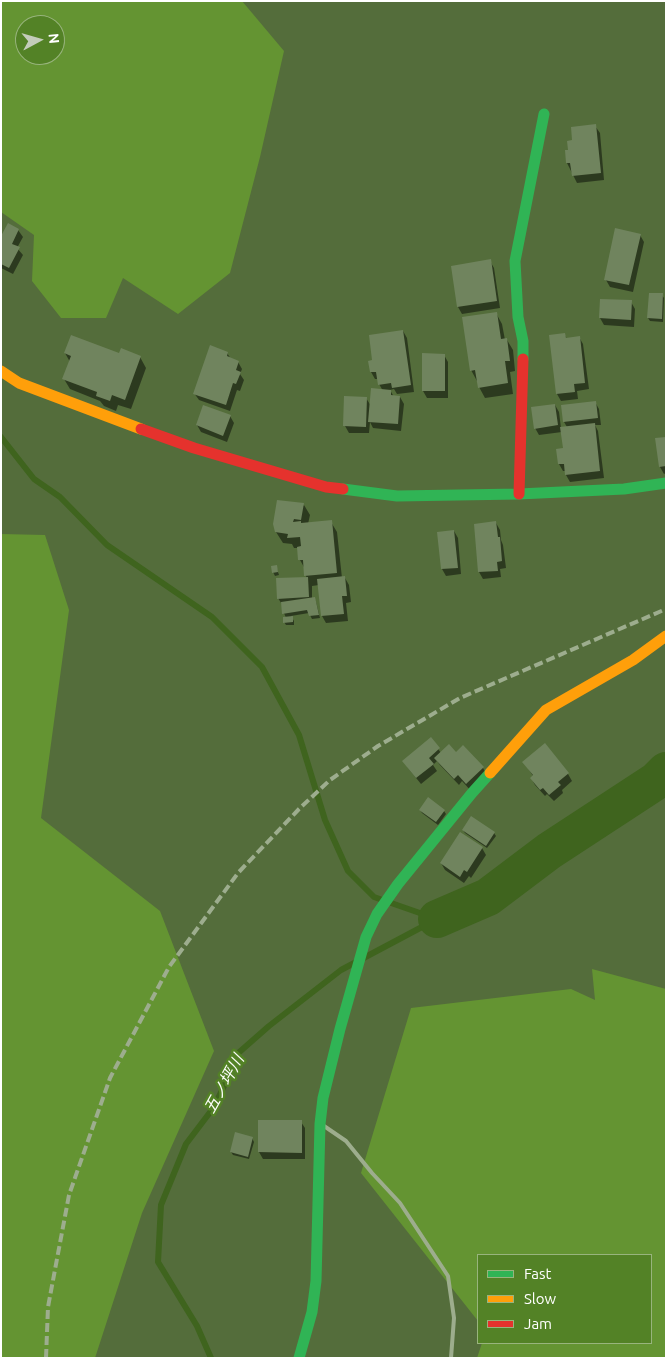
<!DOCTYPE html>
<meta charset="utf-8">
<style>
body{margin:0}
#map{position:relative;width:667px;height:1359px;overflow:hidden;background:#546d3b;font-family:Ubuntu,sans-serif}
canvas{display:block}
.frame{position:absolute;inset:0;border:2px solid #fff;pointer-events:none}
.legend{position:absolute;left:477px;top:1254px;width:175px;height:90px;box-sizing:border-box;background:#538226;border:1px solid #98b47d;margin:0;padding:6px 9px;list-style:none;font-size:15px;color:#fff}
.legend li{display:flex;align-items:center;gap:10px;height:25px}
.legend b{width:25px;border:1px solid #98b47d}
.north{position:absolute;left:15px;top:15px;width:50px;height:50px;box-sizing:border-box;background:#538226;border:1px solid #98b47d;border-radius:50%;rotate:84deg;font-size:14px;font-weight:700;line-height:20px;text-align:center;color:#fff}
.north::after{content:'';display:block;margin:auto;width:18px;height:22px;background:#c3ccba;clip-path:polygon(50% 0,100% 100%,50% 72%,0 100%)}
</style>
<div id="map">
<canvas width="667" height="1359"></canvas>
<div class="frame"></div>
<ul class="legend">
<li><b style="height:6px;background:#30b455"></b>Fast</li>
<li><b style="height:6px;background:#ff9f0a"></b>Slow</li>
<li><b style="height:6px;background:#e5322d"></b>Jam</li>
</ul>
<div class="north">N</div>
</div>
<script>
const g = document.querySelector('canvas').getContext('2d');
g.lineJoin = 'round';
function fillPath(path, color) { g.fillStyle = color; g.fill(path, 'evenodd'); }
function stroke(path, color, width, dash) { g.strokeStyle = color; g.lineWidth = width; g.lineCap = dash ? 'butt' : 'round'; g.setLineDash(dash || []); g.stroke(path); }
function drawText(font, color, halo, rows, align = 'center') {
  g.font = font + ' Ubuntu,"Noto Sans JP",sans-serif'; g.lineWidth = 5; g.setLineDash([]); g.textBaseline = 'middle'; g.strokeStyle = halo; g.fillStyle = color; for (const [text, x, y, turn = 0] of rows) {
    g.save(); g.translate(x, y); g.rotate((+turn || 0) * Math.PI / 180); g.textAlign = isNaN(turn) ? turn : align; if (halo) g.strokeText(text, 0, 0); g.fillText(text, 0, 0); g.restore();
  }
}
const green = new Path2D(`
 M1,1H242L284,51L260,157L230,273L178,314L123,278L106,318H61L32,281L34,235L1,212ZM25,25H55V55H25Z
 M1,534L45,535L69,610L41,818L160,911L214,1051L142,1213L95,1358H1Z
 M592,969L666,989V1358H477L482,1343H651V1255H478V1321L361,1173L411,1008L571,989L595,1000Z`);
const shadow = new Path2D(`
 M595,126L600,133L604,180L577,183L567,163L566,151H570Z
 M18,230L23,237L17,248L23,255L13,274L1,268V239Z
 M640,235L644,242L633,292L610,287L606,280Z
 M490,261L494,268L500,308L462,314L458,307Z
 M662,295L664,298L663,322L650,321L648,318Z
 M631,302L635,309L634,327L604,325L600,318Z
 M496,313L502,324L505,340H507L513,350L515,371L510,372L513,394L485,398L479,387L478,381H477L471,370Z
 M403,331L407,338L414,392L397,394L394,389L390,390L394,397H400L404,404L401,431L373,428L370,422L369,433H349L345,426L366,398L371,406L383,391L379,384L378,379H375L371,372L369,362H374Z
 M564,334L567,339L579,337L583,344L589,389L577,391L578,399L561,401L557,394Z
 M65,353L120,355L140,357L146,368L131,409L118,405L116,411L104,406L100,401L70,389L64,379L70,362Z
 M227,353L231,359L238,362L242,369L240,374L244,380L240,391L237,390L230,411L199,400L194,393Z
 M444,355L448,362V398H427L423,391Z
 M595,402L599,409L601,425H595L598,431L604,478L570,482L566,475V471H563L559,464L564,449L562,432L539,435L535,428L555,405L559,412L561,428L567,427L564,422Z
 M230,416L234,423L227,442L201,432L197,425Z
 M666,438V473L664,474L660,467Z
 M304,505L310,515L308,524L331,522L337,532L342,578H345L349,585L351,602L346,603L348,621L326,623L322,616L319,585L312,586V599L314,598L316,602L320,618L312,619L309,613L291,616L294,621V625H286L284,622L286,618L284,613L283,606L278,598L307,579L306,576L305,569L300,560L298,548H294L292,544L283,543L276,532Z
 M496,523L500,530L501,540L503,545L506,568L500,569L501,577L483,579L479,572L475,525Z
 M454,531L458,538L461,574L446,576L442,569L439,533Z
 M276,566L279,575L275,576L273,572Z
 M431,739L441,753H456L463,747L483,768L487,775L471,791L462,781L459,785L440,765L437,761L433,765L437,771L421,784L408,768L404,761Z
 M545,745L568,774L572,781L562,790L563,793L554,801L547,794L545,796L535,785L531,778L533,776L524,762Z
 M420,810L444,811L446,814L438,825L422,813Z
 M463,830L494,833L496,836L487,848L465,833Z
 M482,848L486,855L471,878L469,876L464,883L445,870L441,863Z
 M259,1121L301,1122L305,1128V1159H263L259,1152Z
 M252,1138L254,1142L249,1159L233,1155L231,1152Z`);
const stream = new Path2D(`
 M1,437L34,479L60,497L107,545L212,617L262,667L299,735L325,820L348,871L374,897L437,919
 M211,1358L197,1326L158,1262L161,1205L186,1144L214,1107L224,1086L236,1055L269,1026L341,970L437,919`);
const river = new Path2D(`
 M437,919L488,897L549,851L656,781L666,771`);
const building = new Path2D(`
 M596,124L601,173L572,176L570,163H566L565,150H568L567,141L572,140L571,127Z
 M8,223L19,229L12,244L20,247L9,268L1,264V236Z
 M615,228L641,234L629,285L604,280Z
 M491,259L497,301L457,307L451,266Z
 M649,293H663L662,319L647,318Z
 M600,299L632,300L631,320L599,318Z
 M497,312L501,339L507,338L510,361H505L508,383L478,388L475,370L470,371L462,317Z
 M403,330L411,385L392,388L391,383L378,385L376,372H370L368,361L372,360L369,335Z
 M565,333L566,338L580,336L585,383L574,384L575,392L556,394L549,335Z
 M71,335L119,353L121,348L141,356L125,400L112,395L110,401L96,396L97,392L62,379L71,356L64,353Z
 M210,345L228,352L227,356L239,361L236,370L241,372L236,384L233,383L226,405L193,394Z
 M422,353L445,354V391H422Z
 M371,388L391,390V395L400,396L398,424L368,422Z
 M344,396L367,397L366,427L343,426Z
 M596,401L598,418L563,422L561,405Z
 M555,404L558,425L534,429L531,407Z
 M203,405L231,415L223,436L196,425Z
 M595,423L600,471L565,475L564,464H558L556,449L563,448L560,427Z
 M666,437V466L659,467L655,438Z
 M277,500L304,503L301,520L294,519L293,522L301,521V523L332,520L337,573L304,576L303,560H298L297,547L301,546L300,537L287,538L288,534L275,532L273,524Z
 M496,521L498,537H500L502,561L497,562L498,571L478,572L474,524Z
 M454,530L458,568L441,569L437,532Z
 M277,565L278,572L272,573L271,566Z
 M345,576L347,596H342L344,614L321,616L317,579Z
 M308,577L309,597L277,599L276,578Z
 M315,597L319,615L309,616L307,610L282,614L281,602Z
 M293,616V622L283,623V617Z
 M431,737L440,748L429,758L434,764L416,778L402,761Z
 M545,743L569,773L558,782L561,785L549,795L543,788L540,790L530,778L533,775L522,762Z
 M449,744L456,752L463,745L484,767L466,784L458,775L454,779L434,758Z
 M428,797L445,810L436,822L419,810Z
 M471,816L495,832L486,846L462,830Z
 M460,832L483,847L467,872L464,870L460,877L440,863Z
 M258,1120H302V1153L258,1152Z
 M235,1132L253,1137L248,1157L230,1152Z`);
const lane = new Path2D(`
 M324,1126L346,1141L372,1173L400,1203L448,1276L454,1318L451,1358`);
const fast = new Path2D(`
 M523,359V341L518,317L515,261L544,114
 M343,489L397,496L519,494L624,489L666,483
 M299,1358L312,1312L316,1281L320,1124L323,1098L340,1029L366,937L377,914L398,884L472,793L490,773`);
const slow = new Path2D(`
 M1,371L19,383L141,429
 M490,773L546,710L633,660L666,636`);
const jam = new Path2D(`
 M141,429L194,448L326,487L343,489
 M519,494L523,359`);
const rail = new Path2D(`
 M46,1358L48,1307L69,1195L110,1078L169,967L238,873L299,809L330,780L378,746L460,698L666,609`);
const waterNames = [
 ["五ノ坪川",224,1084,-61]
];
fillPath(green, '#649432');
fillPath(shadow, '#0007');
stroke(stream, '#3f641e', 6);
stroke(river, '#3f641e', 38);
fillPath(building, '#70845e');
stroke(lane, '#9dad8d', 4);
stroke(fast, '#30b455', 11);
stroke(slow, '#ff9f0a', 11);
stroke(jam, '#e5322d', 11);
stroke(rail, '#9dad8e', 4, [9, 4]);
drawText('italic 16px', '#fdfefc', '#538226', waterNames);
</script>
